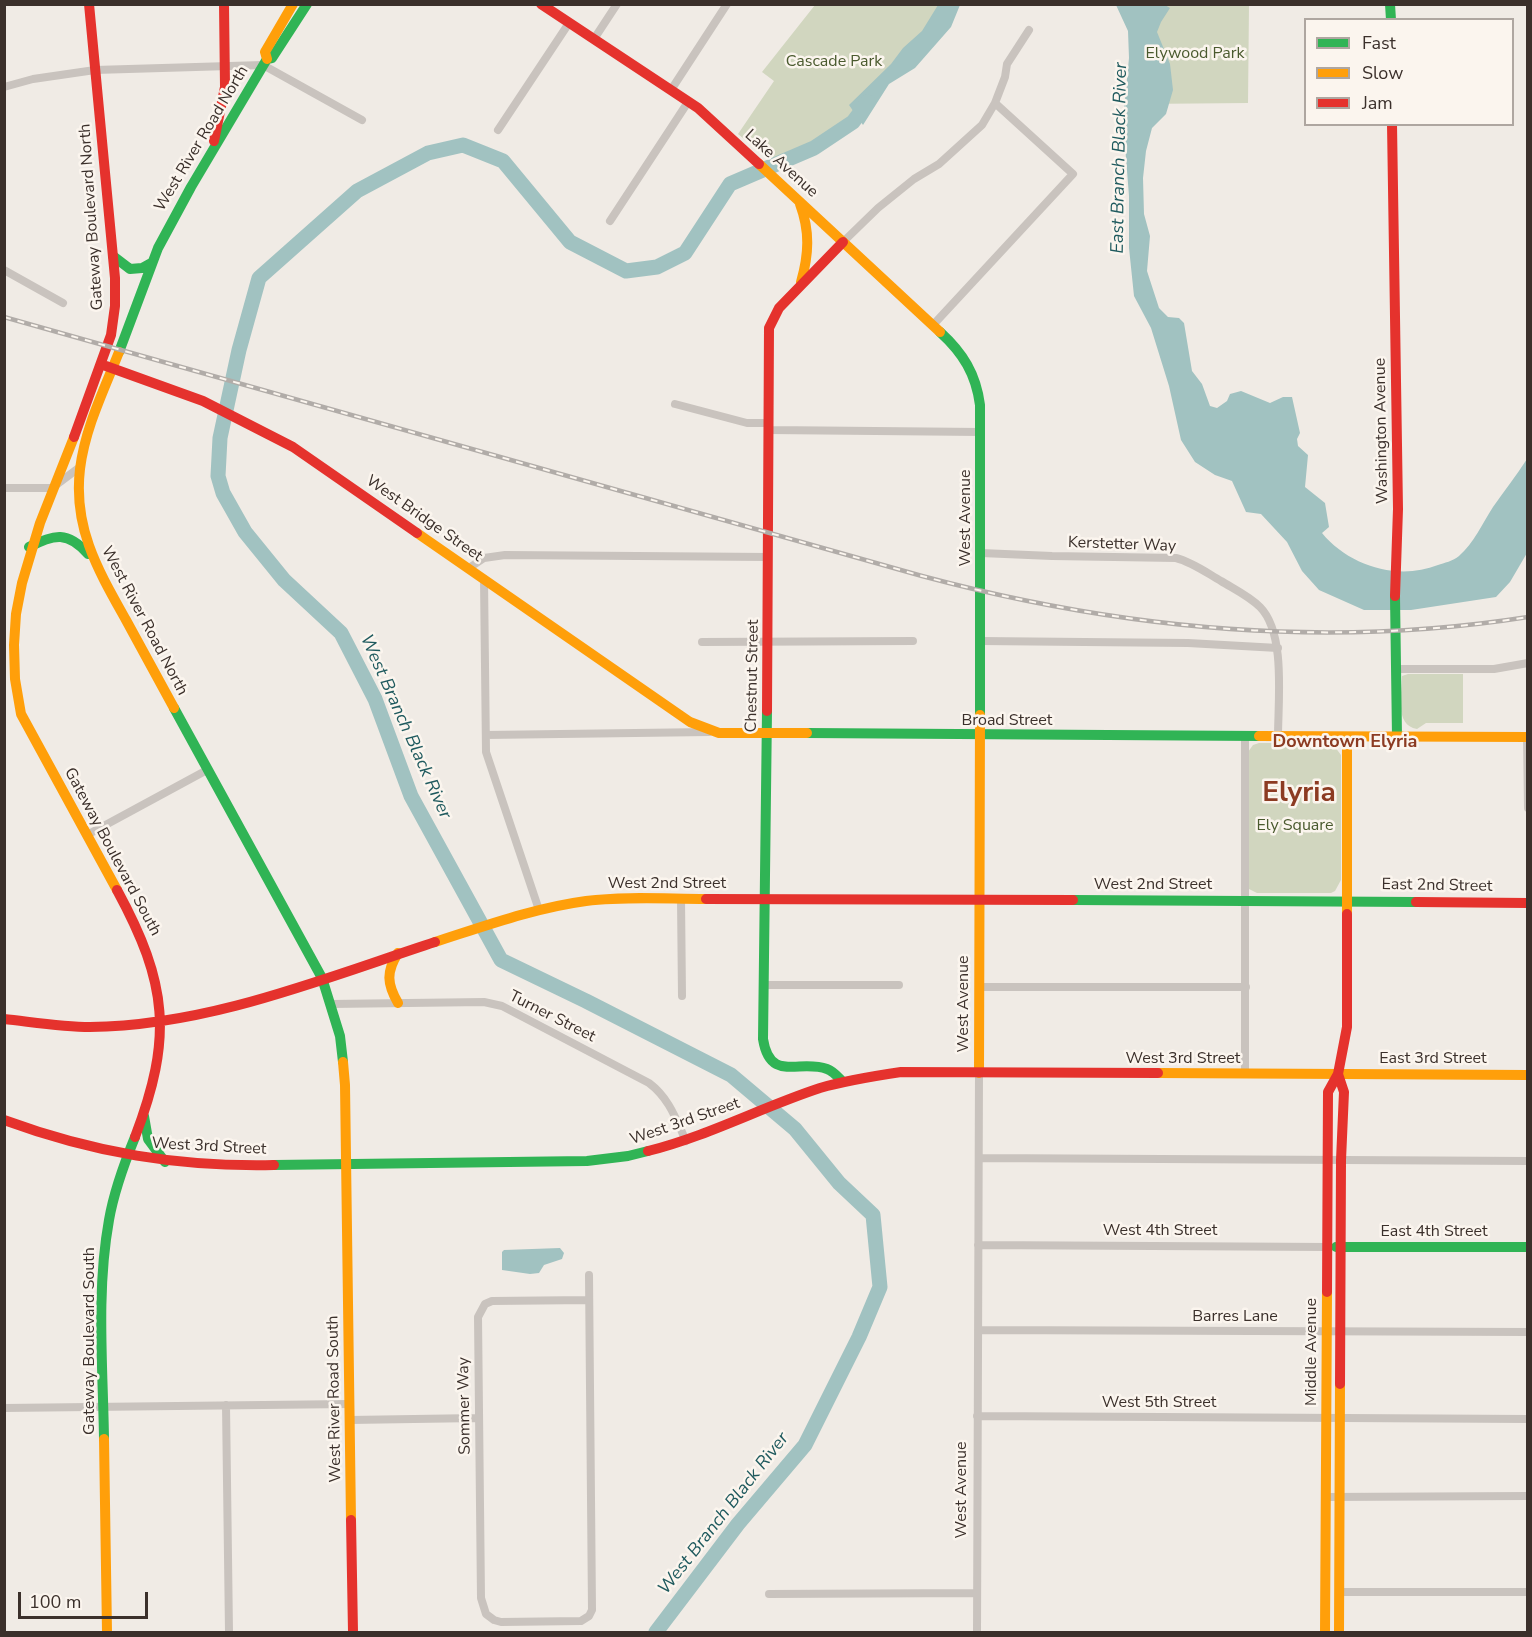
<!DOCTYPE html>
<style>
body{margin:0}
#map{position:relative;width:1532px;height:1637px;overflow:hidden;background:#f0ebe5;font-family:"Nunito Sans",sans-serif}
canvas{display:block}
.frame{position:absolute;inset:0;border:6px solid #3b302b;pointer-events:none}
.legend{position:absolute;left:1304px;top:18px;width:210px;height:108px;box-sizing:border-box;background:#fbf5ee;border:2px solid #aea6a0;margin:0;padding:8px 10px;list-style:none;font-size:18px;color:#3b302b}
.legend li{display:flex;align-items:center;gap:12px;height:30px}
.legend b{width:30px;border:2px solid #aea6a0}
.scale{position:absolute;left:18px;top:1592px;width:130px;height:27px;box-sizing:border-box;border:3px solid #3b302b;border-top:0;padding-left:8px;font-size:18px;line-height:21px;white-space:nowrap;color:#3b302b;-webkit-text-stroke:4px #fbf5ee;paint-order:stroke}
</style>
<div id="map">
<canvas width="1532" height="1637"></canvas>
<div class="frame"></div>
<ul class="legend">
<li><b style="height:8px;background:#30b455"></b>Fast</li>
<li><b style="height:8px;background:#ff9f0a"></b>Slow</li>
<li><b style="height:8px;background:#e5322d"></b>Jam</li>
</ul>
<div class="scale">100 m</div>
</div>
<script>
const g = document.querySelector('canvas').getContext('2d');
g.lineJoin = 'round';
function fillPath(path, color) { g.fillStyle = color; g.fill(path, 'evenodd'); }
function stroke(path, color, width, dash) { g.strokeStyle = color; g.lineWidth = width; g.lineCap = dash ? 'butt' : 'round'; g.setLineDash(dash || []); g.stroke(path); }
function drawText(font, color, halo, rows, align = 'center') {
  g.font = font + ' "Nunito Sans",sans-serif'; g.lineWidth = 5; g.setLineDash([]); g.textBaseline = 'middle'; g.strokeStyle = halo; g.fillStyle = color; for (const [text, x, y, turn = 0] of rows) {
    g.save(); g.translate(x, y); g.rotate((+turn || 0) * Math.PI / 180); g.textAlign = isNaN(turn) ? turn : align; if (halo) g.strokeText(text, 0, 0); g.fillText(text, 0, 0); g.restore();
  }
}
const green = new Path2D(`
 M815,5H951L873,95L853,122L814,148L775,165L738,134L774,81L762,72Z
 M1142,5H1249L1248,103L1141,104Z
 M1408,674H1463V723H1426L1417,729C1394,725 1402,694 1402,676Z
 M1259,743H1327L1335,747L1341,755V880L1335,891L1331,893H1257L1249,889L1248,752L1253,745Z`);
const water = new Path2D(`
 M938,5H960L951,27L915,68L889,84L863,125L849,105L891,64L903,48L922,31Z
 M1116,5H1165L1170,8L1161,22L1157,32L1170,64L1173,90L1166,114L1152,128L1146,151L1143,178L1144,214L1150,236L1147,271L1159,308L1168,317L1179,318L1184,323L1192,371L1202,384L1210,406L1217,408L1227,401L1230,394L1241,391L1270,403L1283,397H1292L1300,433L1297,439L1298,446L1308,455L1305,487L1325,503L1329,527L1322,533C1349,566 1398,581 1438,565C1444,563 1453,561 1459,556C1474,543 1482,524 1493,507C1504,491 1516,476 1527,459V553L1510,582L1496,597L1411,610H1364L1319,590L1302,571L1287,542L1261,514L1246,512L1232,481L1215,475L1195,462L1181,440L1169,386L1151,328L1134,296L1129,248V196L1123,120L1129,58L1128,31Z
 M560,1248L564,1253L562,1259L544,1265L539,1273L530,1274L502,1270V1252L504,1250Z`);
const river = new Path2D(`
 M656,1632L738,1524L805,1445L859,1337L880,1287L873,1215L839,1183L795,1129L731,1075L586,1001L501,960L411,796L375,699L341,633L284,580L245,532L223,493L218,476L220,438L239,350L259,278L357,191L428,153L463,145L503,161L570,242L626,271L657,267L685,253L730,184L814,148L853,122L868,102`);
const street = new Path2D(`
 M594,39L617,4
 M4,87L33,79L95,70L263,65L362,120
 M671,90L727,4
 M498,130L569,23
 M610,221L688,102
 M843,242L878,208L914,179L939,164L982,125L995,103L1005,77L1007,64L1029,30
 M4,270L63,303
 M933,325L1073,174L995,103
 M675,404L747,423H769
 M769,430L981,432
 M4,488H52L80,467
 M981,553L1052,556L1176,558C1192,562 1207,573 1221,581C1234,589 1249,596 1260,607C1286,633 1278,701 1278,737
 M469,568L484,558L505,555L768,557
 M484,579L486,752L539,910
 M981,641L1188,643L1278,648
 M702,642L913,641
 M1396,669H1494L1528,663
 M486,735L709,732
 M1527,737L1528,808
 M87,835L207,770
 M681,899L682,996
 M764,985H899
 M979,987H1246
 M331,1004L484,1002L502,1006L649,1083C669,1098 676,1119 686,1141
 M1245,1074V737
 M979,1158L1528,1161
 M978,1245L1327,1247
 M589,1275L592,1610L589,1616L581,1621L501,1622L494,1620L486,1614L481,1598L478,1317L485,1304L492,1301L589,1300
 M978,1330L1528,1332
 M226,1405L229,1632
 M4,1408L350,1404
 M977,1416L1528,1419
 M350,1420L478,1418
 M1326,1497L1528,1496
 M1339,1592H1528
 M769,1594L977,1593
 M977,1632L979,1073`);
const fast = new Path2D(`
 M1390,4L1391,20
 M113,256L130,269L142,268L151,263
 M940,332C963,353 976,374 980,405V715
 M119,352L158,248L191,187L267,59L272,58L307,4
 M29,547C54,534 68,531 88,554
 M1395,596L1397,737
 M174,708L322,978L340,1036L343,1062
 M767,711L763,1039C770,1083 799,1059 827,1069C833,1071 838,1077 842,1081
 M807,733L1259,736
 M1073,900L1416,902
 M144,1116L148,1139L165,1162
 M274,1165L587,1161L628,1156L648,1151
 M1336,1247H1528
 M104,1439C103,1367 96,1292 109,1220C114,1191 124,1164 135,1137`);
const slow = new Path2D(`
 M267,59L265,52L293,4
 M759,164L940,332
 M800,204C810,231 809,254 801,282
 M119,352C104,390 85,428 80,469C73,528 98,570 126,620C142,649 158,679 174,708
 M74,437L40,523L22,583L16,614L14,645L15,679L21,714L117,890
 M417,533L690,722L719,733H807
 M1259,736L1528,737
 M1347,737V914
 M435,942C485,926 534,908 586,901C626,896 667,899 706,899
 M398,953C386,972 387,984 398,1003
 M343,1062L345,1085L351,1520
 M979,1073L980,715
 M1158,1073L1528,1075
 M104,1439L107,1632
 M1325,1632L1327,1292
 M1339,1632L1340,1384`);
const jam = new Path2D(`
 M541,4L698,108L759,164
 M1392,124L1398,509L1395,596
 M214,141L225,87L224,4
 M106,366L203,401L293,447L417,533
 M74,437L111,335L115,306V278L89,4
 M767,711L769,328L779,308L843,242
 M117,890C168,984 173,1037 135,1137
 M706,899L1073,900
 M1416,902L1528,903
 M4,1019C32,1022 62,1027 90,1027C208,1026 325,978 435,942
 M4,1120C94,1153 178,1167 274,1165
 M648,1151C708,1136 762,1107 820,1088C847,1080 874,1076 901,1072L1158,1073
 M1327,1292L1328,1092L1338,1074
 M1340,1384L1341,1160L1344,1092L1338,1074L1347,1027V914
 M351,1520L353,1632`);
const rail = new Path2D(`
 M4,317L922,576C1120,629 1325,649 1528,617`);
const parkNames = [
 ["Elywood Park",1195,54],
 ["Cascade Park",834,62],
 ["Ely Square",1295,826]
];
const streetNames = [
 ["West River Road North",202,139,-59],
 ["Lake Avenue",781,164,42],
 ["Gateway Boulevard North",92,217,-94],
 ["Washington Avenue",1382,431,-91],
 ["West Avenue",966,518,-90],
 ["West Bridge Street",424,519,35],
 ["Kerstetter Way",1122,545,2],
 ["West River Road North",144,621,62],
 ["Chestnut Street",753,676,-89],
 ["Broad Street",1007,721],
 ["Gateway Boulevard South",112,852,62],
 ["West 2nd Street",667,884],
 ["West 2nd Street",1153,885],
 ["East 2nd Street",1437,886,1],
 ["West Avenue",964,1004,-90],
 ["Turner Street",552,1017,27],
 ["West 3rd Street",1183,1059],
 ["East 3rd Street",1433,1059],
 ["West 3rd Street",685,1122,-19],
 ["West 3rd Street",209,1147,3],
 ["West 4th Street",1160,1231],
 ["East 4th Street",1434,1232],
 ["Barres Lane",1235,1317],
 ["Gateway Boulevard South",90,1341,-90],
 ["Middle Avenue",1312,1352,-90],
 ["West River Road South",335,1399,-91],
 ["West 5th Street",1159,1403],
 ["Sommer Way",465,1406,-91],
 ["West Avenue",962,1490,-90]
];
const waterNames = [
 ["East Branch Black River",1120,158,-89],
 ["West Branch Black River",405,727,66],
 ["West Branch Black River",724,1514,-52]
];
const neighbourhoodNames = [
 ["Downtown Elyria",1345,743]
];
const townNames = [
 ["Elyria",1299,794]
];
fillPath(green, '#d1d6bf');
fillPath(water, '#a1c2c1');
stroke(river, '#a1c2c1', 15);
stroke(street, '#c9c3be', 8);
stroke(fast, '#30b455', 10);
stroke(slow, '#ff9f0a', 10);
stroke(jam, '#e5322d', 10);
stroke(rail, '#b1aca8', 4.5);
stroke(rail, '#fbf5ee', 2, [7]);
drawText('16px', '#4a5a2e', '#fbf5ee', parkNames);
drawText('16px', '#3b302b', '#fbf5ee', streetNames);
drawText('italic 18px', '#1f5a5e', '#fbf5ee', waterNames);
drawText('bold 18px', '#8c3b22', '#fbf5ee', neighbourhoodNames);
drawText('bold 28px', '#8c3b22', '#fbf5ee', townNames);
</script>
